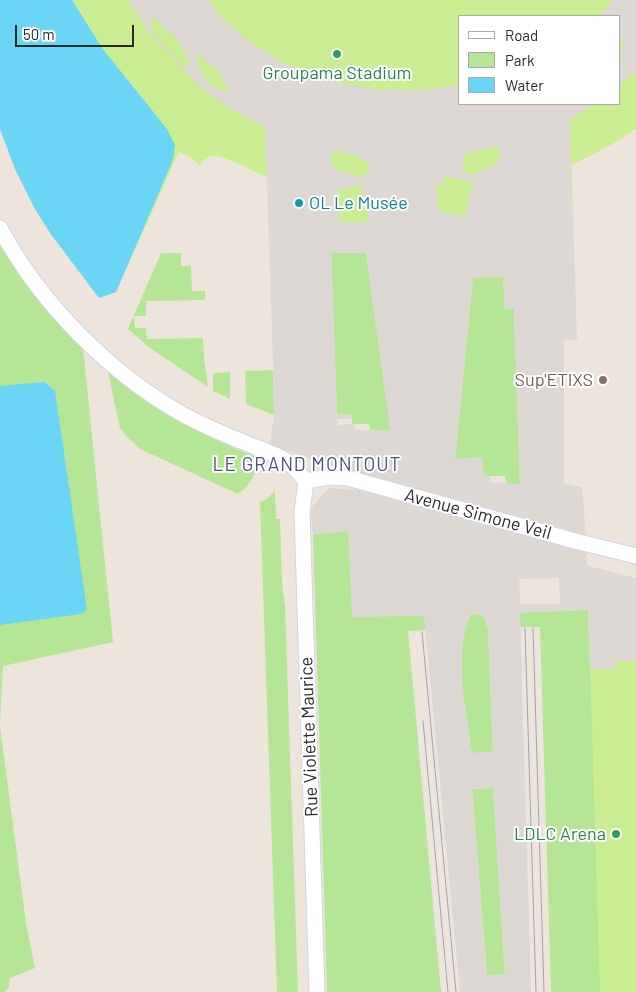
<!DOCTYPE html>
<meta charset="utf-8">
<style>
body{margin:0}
#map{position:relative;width:636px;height:992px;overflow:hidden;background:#ede5dc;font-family:Barlow,sans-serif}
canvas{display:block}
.legend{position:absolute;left:458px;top:15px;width:162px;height:90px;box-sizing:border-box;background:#fff;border:1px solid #aaa;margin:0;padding:6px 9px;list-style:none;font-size:15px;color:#2a2a2a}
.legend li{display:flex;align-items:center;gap:10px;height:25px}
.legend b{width:25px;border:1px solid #aaa}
.scale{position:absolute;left:15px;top:25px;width:119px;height:22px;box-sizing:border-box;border:2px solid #2a2a2a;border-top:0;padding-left:6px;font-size:15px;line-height:18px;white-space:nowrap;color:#2a2a2a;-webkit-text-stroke:4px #fff;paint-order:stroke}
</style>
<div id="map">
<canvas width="636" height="992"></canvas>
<ul class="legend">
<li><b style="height:6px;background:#fff"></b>Road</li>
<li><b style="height:14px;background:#b4e696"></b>Park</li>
<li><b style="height:14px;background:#6ad5f4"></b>Water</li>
</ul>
<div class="scale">50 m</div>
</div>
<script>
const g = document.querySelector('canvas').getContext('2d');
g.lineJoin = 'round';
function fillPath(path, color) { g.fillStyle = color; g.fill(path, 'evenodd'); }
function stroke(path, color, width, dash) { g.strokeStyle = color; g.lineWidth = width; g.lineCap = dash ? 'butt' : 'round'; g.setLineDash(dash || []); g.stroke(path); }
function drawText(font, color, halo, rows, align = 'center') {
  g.font = font + ' Barlow,sans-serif'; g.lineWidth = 4; g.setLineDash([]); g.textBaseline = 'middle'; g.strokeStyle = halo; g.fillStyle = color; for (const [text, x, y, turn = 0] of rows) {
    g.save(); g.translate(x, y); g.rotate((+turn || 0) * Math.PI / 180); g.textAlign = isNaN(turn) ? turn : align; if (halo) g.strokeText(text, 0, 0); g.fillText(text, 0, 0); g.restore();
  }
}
const green = new Path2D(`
 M0,246L44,308L83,348L113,642L3,666L0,723Z
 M161,253H181V266H191L192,291H205V300L146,301V316H134L135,328H146L147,339L203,338L204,359L208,387L150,348L128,329Z
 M331,253H366L391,430H370L369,424H352V415L337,414Z
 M473,277H503L505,309H514L520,484H506L505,476H484L455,459Z
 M273,370L274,415L246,404L245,371Z
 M108,372C154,409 204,438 259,458C254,475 253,483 238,494L140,449L127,437L120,428Z
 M230,372V399L213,391V373Z
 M275,491L276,519H280L282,582L285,607L298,992H277L260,502L267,499Z
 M348,531L424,615L426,630L408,631L441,992H327L313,534Z
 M588,610L590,667L619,992H551L540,627H520V612Z
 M479,614L485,618L488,630L493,752L472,753C464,709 453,658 470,615Z
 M0,726L26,923L35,968L10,978L9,987L5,992H0Z
 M493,788L505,975H487L472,789Z`);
const pitch = new Path2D(`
 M0,0H636V129L611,145L572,165L573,223L269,232L267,177C253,172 225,155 212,156C206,157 203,161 199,165L188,156L179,152L116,292L99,298L50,233L35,209L15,169L0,129ZM460,16H620V104H460Z
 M587,566L636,578V992H600Z`);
const plaza = new Path2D(`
 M128,0H209L218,14L247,40L276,59L311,75L346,84L381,90H422L460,85V104H594L570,119L577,340L564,341V483L582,487L586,536L348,471L270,445L274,415V390L265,127L232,110L202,89L149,32ZM154,18L177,39L189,62V66H183L153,33L150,22ZM198,55L218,70L229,91L228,93L208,84L196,59V56ZM498,146L501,158L498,159L497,164L472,174H467L462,168L465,154ZM332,150L360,157L369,164V170L364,176L360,177L335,169L331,165ZM445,176L473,182L466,216L445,212H439L436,184H443ZM361,185L369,222H341L337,209L339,189ZM331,253H366L390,430H355V424L338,425L337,419H352V415L337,414ZM503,277L505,309H514L520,484L490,482V476L484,475L482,457L455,459L473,278Z
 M613,0H636V71L620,84V54L624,42L620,41V16H599Z
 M329,488L359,490L587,552V566L636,578V661H615V669L590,668L588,610L520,613L531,992H460L424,616L352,617L348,531L313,534L310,509ZM559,578L560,604H520L519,579ZM479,614L485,618L488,630L493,751L472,753L462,683V650L463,636L470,615ZM493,788L505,974L487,975L472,789Z`);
const water = new Path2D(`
 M0,0H72L102,48L167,129L175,145L173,160L116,292L99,298L50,233L35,209L15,169L0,129Z
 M44,382L55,391L87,610L81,614L0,625V386Z`);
const street = new Path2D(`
 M0,228C40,303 110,374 184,415C203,425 223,434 243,442C259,449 277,453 290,464C296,469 301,476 306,481
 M306,481L302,512L317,992
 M306,481L329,477L348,478L575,541L636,556`);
const tram = new Path2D(`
 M525,628L536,992
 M533,628L544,992
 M422,632L456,992
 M423,721L448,992`);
const markers = [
 [337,54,5,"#2e9e5b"],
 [299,203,5,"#0f9aa8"],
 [603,380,5,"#8d6e63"],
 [616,834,5,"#2e9e5b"]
];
const leisureNames = [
 ["Groupama Stadium",337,73],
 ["LDLC Arena",606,834,"right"]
];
const cultureNames = [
 ["OL Le Musée",309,203]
];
const educationNames = [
 ["Sup'ETIXS",593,380]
];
const streetNames = [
 ["Avenue Simone Veil",478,514,15],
 ["Rue Violette Maurice",309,737,-92]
];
const neighbourhoodNames = [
 ["LE GRAND MONTOUT",307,465]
];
fillPath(green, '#b4e696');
fillPath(pitch, '#caee91');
fillPath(plaza, '#ddd8d3');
fillPath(water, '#6ad5f4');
stroke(street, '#d1d5e4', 17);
stroke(street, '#fff', 15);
stroke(tram, '#9ea2b5', 1);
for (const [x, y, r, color] of markers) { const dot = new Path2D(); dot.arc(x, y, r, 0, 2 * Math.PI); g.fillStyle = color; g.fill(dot); stroke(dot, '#fff', 2); }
drawText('18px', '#27864d', '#fff', leisureNames);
drawText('18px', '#0d838f', '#fff', cultureNames, 'left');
drawText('18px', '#785e54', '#fff', educationNames, 'right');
drawText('18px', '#2a2a2a', '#fff', streetNames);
g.letterSpacing = '1px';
drawText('19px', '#49547d', '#fff', neighbourhoodNames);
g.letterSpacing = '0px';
</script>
